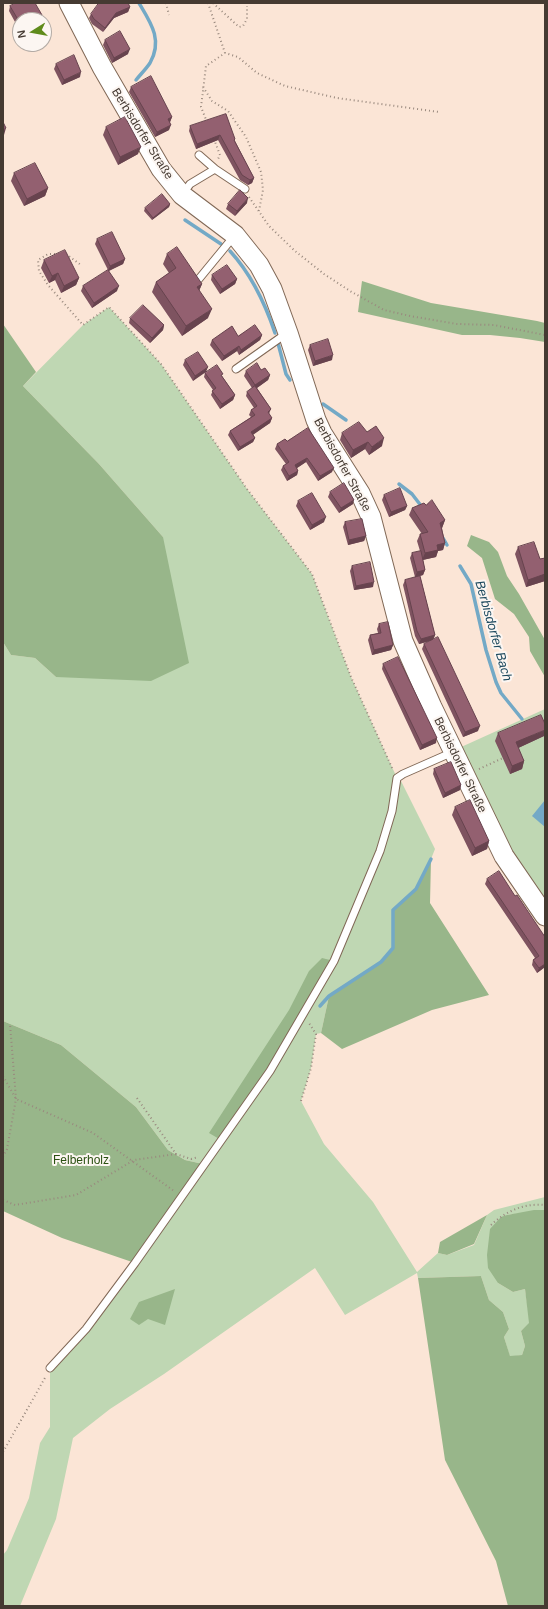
<!DOCTYPE html>
<meta charset="utf-8">
<style>
body{margin:0}
#map{position:relative;width:548px;height:1609px;overflow:hidden;background:#fbe5d6;font-family:Arial,sans-serif}
canvas{display:block}
.frame{position:absolute;inset:0;border:4px solid #453a32;pointer-events:none}
.north{position:absolute;left:12px;top:12px;width:40px;height:40px;box-sizing:border-box;background:#fcf6f2;border:1px solid #b3aba5;border-radius:50%;rotate:259deg;font-size:11px;font-weight:700;line-height:16px;text-align:center;color:#453a32}
.north::after{content:'';display:block;margin:auto;width:14px;height:18px;background:#5f8b1b;clip-path:polygon(50% 0,100% 100%,50% 72%,0 100%)}
</style>
<div id="map">
<canvas width="548" height="1609"></canvas>
<div class="frame"></div>
<div class="north">N</div>
</div>
<script>
const g = document.querySelector('canvas').getContext('2d');
g.lineJoin = 'round';
function fillPath(path, color) { g.fillStyle = color; g.fill(path, 'evenodd'); }
function stroke(path, color, width, dash) { g.strokeStyle = color; g.lineWidth = width; g.lineCap = dash ? 'butt' : 'round'; g.setLineDash(dash || []); g.stroke(path); }
function drawText(font, color, halo, rows, align = 'center') {
  g.font = font + ' Arial,sans-serif'; g.lineWidth = 4; g.setLineDash([]); g.textBaseline = 'middle'; g.strokeStyle = halo; g.fillStyle = color; for (const [text, x, y, turn = 0] of rows) {
    g.save(); g.translate(x, y); g.rotate((+turn || 0) * Math.PI / 180); g.textAlign = isNaN(turn) ? turn : align; if (halo) g.strokeText(text, 0, 0); g.fillText(text, 0, 0); g.restore();
  }
}
const green = new Path2D(`
 M109,307L161,364L247,489L312,574L351,677L397,778L401,781L435,849L431,859L416,889L393,910V948L381,962L329,996L321,1033L316,1034L311,1068L301,1101L324,1144L373,1202L417,1272L438,1253L447,1255L474,1245L487,1215L494,1210L545,1197V1210L507,1215L498,1283L513,1292L525,1289L530,1323L521,1331L525,1346L522,1355L510,1357L504,1337L509,1329L503,1312L489,1300L481,1276L418,1278L417,1273L345,1315L315,1268L164,1374L110,1409L73,1438L56,1519L20,1606H3V1555L7,1550L29,1498L40,1443L50,1427V1368L86,1329L203,1164L185,1160L168,1150L136,1107L61,1045L3,1021V642L11,655L35,658L56,677L163,537L99,464L23,386L83,325Z
 M545,709V904L510,852L459,748Z`);
const forest = new Path2D(`
 M362,281L431,303L537,321L545,323V342L520,338L490,335H462L358,312Z
 M3,324L36,372L23,386L99,464L163,537L189,663L151,681L56,677L35,658L11,655L3,642Z
 M471,535L489,542L498,552L507,576L519,594L545,640V677L530,651L529,637L514,614L495,599L482,558L467,546Z
 M431,859L430,903L489,995L432,1010L342,1049L321,1033L329,996L381,962L393,948V910L416,889Z
 M322,958L334,961L303,1013L221,1140L209,1133L289,1010L309,971Z
 M3,1021L61,1045L136,1107L168,1150L185,1160L203,1164L135,1263L62,1238L3,1211Z
 M534,1210H545V1606H508L496,1561L445,1460L418,1278L481,1276L489,1300L503,1312L509,1329L504,1337L510,1356L522,1355L525,1346L521,1331L529,1323L525,1289L513,1292L498,1283L488,1268L487,1255L490,1229L501,1217L507,1215Z
 M487,1215L474,1244L447,1255L438,1253L440,1242Z
 M175,1289L165,1325L148,1319L139,1325L130,1319L139,1302Z`);
const water = new Path2D(`
 M545,800V827L532,816Z`);
const stream = new Path2D(`
 M136,80C140,75 146,69 150,63C163,40 151,23 139,3
 M185,220L221,244
 M230,251C251,274 265,303 275,333
 M278,343L286,374L290,380
 M323,404L346,420
 M399,484L412,494L422,507
 M443,538L447,545
 M460,566L471,584L486,650L496,682L501,693L522,719
 M320,1006L329,996L381,962L393,948V910L416,889L431,859`);
const path = new Path2D(`
 M166,3L169,15
 M208,3L225,53
 M213,3L239,27L243,26L247,19V6
 M203,87L212,101L228,111L246,137L261,172L263,190L259,211
 M207,122L201,107L206,66L225,53L238,57L257,73L285,86L337,98L439,112
 M214,139L220,155L218,159
 M249,197L269,226L295,251L324,274L350,291L384,310L410,316L457,324L494,325L545,335
 M59,254H48L38,260L39,271L48,285L83,325L109,307L161,364L247,489L312,574L351,677L393,770
 M66,254L81,265
 M479,769L503,758
 M3,1076L16,1099L93,1133L174,1191
 M137,1098L176,1154L191,1159L198,1157
 M301,1101L311,1068L316,1034L309,1023
 M3,1157L7,1149L16,1099L10,1024
 M3,1200L15,1205L76,1195L134,1160L176,1154
 M491,1225C506,1211 524,1203 545,1205
 M3,1452L46,1376`);
const lane = new Path2D(`
 M199,155L215,169L245,189
 M182,195L190,184L215,169
 M198,280L235,235
 M236,369L287,333
 M50,1368L86,1329L135,1263L270,1071L334,961L380,851L392,811L397,778L403,774L453,752`);
const secondary = new Path2D(`
 M69,3L102,67L161,169L182,195L235,235L259,265L272,289L288,333L316,420L322,433L360,493L371,517L403,641L432,707L504,856L545,916`);
const wall = new Path2D(`
 M10,6L20,20V31L9,11Z
 M130,7L128,12L114,18L103,32L92,24L89,18L91,14Z
 M105,40L128,54L112,63L103,45Z
 M56,64L80,77L62,85L54,69Z
 M131,87L172,117L170,122L169,130L155,137L129,92Z
 M226,114L235,141L254,178L252,183L248,185L240,180L218,140L196,149L189,131L190,126Z
 M106,127L138,154L118,165L103,135Z
 M14,173L48,188L45,196L24,206L11,181Z
 M247,203L235,216L226,209L228,204Z
 M170,204L169,207L152,220L144,211L145,208Z
 M97,239L125,259L123,264L109,271L117,291L92,308L81,291L83,286L108,270L95,244Z
 M167,254L202,284L199,291L208,318L182,336L152,292L156,282L169,273L163,264Z
 M44,260L79,278L76,285L61,293L55,280L49,283L41,268Z
 M212,275L237,279L235,284L220,294L211,280Z
 M130,318L164,325L163,330L150,343L129,323Z
 M262,335L260,340L239,355L237,351L222,361L210,345L212,340L238,336Z
 M310,345L332,360L313,366L308,350Z
 M185,360L208,367L193,381L183,365Z
 M261,370L270,375L268,380L257,388L271,409L269,414L272,418L270,423L253,434L255,438L253,442L238,451L228,435L230,431L251,417L249,415L251,410L254,408L246,396L247,392L252,388L244,376L246,371Z
 M205,373L222,376L235,395L233,400L220,409L211,395L213,390L204,377Z
 M367,432L382,446L369,455L365,449L351,458L340,440L342,433Z
 M287,441L332,472L318,481L306,462L297,468L298,471L297,475L287,481L281,470L283,466L286,464L275,449L277,444Z
 M330,492L353,504L339,513L328,497Z
 M384,495L407,506L405,510L389,517L382,500Z
 M298,501L324,522L310,530L296,506Z
 M426,505L445,520L442,528L445,543L443,550L438,551L436,557L423,560L425,570L423,575L420,576L435,635L433,640L478,731L463,737L422,649L424,644L430,641L419,644L415,636L403,585L405,580L415,577L410,558L412,553L420,551L417,541L420,534H422L409,515L412,508Z
 M345,522L366,536L364,541L348,545L343,527Z
 M518,547L540,559L545,558V581L526,587L515,554Z
 M352,566L373,587L354,590L350,571Z
 M379,624L393,645L391,650L372,655L368,640L370,635L378,633L377,629Z
 M383,664L436,743L420,750L382,669Z
 M498,733L544,736L518,748L524,761L522,769L510,774L495,741Z
 M434,769L461,785L460,790L443,798L433,774Z
 M455,807L489,841L487,849L472,856L452,815Z
 M487,879L515,896L545,967L537,973L532,965L533,960L535,958L485,884Z`);
const shadedWall = new Path2D(`
 M130,7L128,12L114,18L103,32L105,28L116,13Z
 M42,15L40,20H33Z
 M130,49L128,54L112,63L114,58Z
 M81,72L80,77L62,85L64,80Z
 M172,117L170,122L166,124L168,119Z
 M171,125L169,130L155,137L157,132Z
 M6,128L4,135H3V130Z
 M220,135L218,140L196,149L197,144Z
 M141,147L138,154L118,165L120,157Z
 M254,178L252,183L248,185L250,180Z
 M48,188L45,196L24,206L27,199Z
 M248,198L247,203L235,216L237,211Z
 M170,204L169,207L152,220L153,218Z
 M125,259L123,264L108,271L110,266Z
 M58,273L55,280L49,283L52,276Z
 M79,278L76,285L61,293L64,286Z
 M237,279L235,284L220,294L222,289Z
 M202,284L198,293L197,287Z
 M119,286L117,291L92,308L94,303Z
 M212,309L208,318L182,336L186,326Z
 M164,325L163,330L150,343L152,338Z
 M262,335L260,340L239,355L241,350Z
 M239,346L237,351L222,361L224,356Z
 M333,355L332,360L313,366L315,361Z
 M208,367L206,372L193,381L195,376Z
 M270,375L268,380L254,390L255,385Z
 M235,395L233,400L220,409L222,404Z
 M272,418L270,423L250,437L251,432Z
 M255,438L253,442L238,451L240,447Z
 M384,438L382,446L369,455L372,447Z
 M368,442L365,449L351,458L353,450Z
 M307,458L306,462L294,470L295,465Z
 M334,468L332,472L318,481L320,476Z
 M298,471L297,475L287,481L289,476Z
 M354,500L353,504L339,513L341,508Z
 M407,506L405,510L389,517L391,512Z
 M326,517L324,522L310,530L312,525Z
 M445,520L442,528L438,531L440,523Z
 M366,536L364,541L348,545L349,540Z
 M445,543L443,550L438,551L436,557L422,560L425,553L437,545Z
 M425,570L423,575L415,577L417,572Z
 M545,574V581L526,587L528,580Z
 M374,582L373,587L354,590L356,586Z
 M435,635L433,640L419,644L421,639Z
 M393,645L391,650L372,655L374,650Z
 M480,726L478,731L463,737L465,732Z
 M545,730L544,736L514,750L516,742Z
 M437,738L436,743L420,750L422,745Z
 M524,761L522,769L510,774L512,766Z
 M461,785L460,790L443,798L445,793Z
 M489,841L487,849L472,856L475,848Z
 M545,964V967L537,973L539,968Z`);
const building = new Path2D(`
 M16,3H35L42,15L33,20H20V23L10,6Z
 M99,3H128L130,7L116,13L105,28L94,19L91,14Z
 M120,31L130,49L114,58L105,40Z
 M74,55L81,72L64,80L56,64Z
 M151,76L172,117L168,119L171,125L157,132L131,87Z
 M226,114L235,139L234,140L254,178L250,180L242,175L220,135L197,144L190,126Z
 M125,117L141,147L120,157L106,127Z
 M3,122L6,128L3,130Z
 M35,163L48,188L27,199L14,173Z
 M240,190L248,198L237,211L228,204Z
 M162,194L170,204L153,218L145,208Z
 M112,232L125,259L110,266L97,239Z
 M177,247L202,284L197,287L212,309L186,326L156,282L176,268L167,254Z
 M65,250L79,278L64,286L58,273L52,276L44,260Z
 M227,265L237,279L222,289L212,275Z
 M108,270L119,286L94,303L83,286Z
 M143,305L164,325L152,338L130,318Z
 M255,325L262,335L241,350L239,346L224,356L212,340L232,326L238,336Z
 M328,339L333,355L315,361L310,345Z
 M198,352L208,367L195,376L185,360Z
 M257,363L261,370L265,368L270,375L255,385L246,371Z
 M217,365L223,374L221,375L235,395L222,404L212,391L216,388L205,373Z
 M255,386L271,409L268,412L272,418L251,432L255,438L240,447L230,431L255,415L251,410L257,406L247,392Z
 M359,422L367,432L376,426L384,438L372,447L368,442L353,450L342,433Z
 M308,428L334,468L320,476L307,458L295,465L298,471L289,476L283,466L289,462L277,444L285,439L287,441Z
 M344,483L354,500L341,508L330,492Z
 M400,488L407,506L391,512L384,495Z
 M312,493L326,517L312,525L298,501Z
 M432,500L445,520L440,523L445,543L437,545L438,550L425,553L420,534L428,532L412,508L424,503L426,505Z
 M362,519L366,536L349,540L345,522Z
 M534,542L540,559L545,558V574L528,580L518,547Z
 M421,551L425,570L417,572L412,553Z
 M370,562L374,582L356,586L352,566Z
 M420,576L435,635L421,639L417,631L405,580Z
 M388,622L393,645L374,650L370,635L381,633L379,624Z
 M438,637L480,726L465,732L424,644Z
 M398,657L437,738L422,745L383,664Z
 M541,715L545,724V730L516,742L524,761L512,766L498,733Z
 M451,762L461,785L445,793L434,769Z
 M470,800L489,841L475,848L455,807Z
 M499,871L515,896L517,895L545,937V964L539,968L533,960L539,956L487,879Z`);
const streetNames = [
 ["Berbisdorfer Straße",142,134,58],
 ["Berbisdorfer Straße",342,465,61],
 ["Berbisdorfer Straße",460,765,64]
];
const parkNames = [
 ["Felberholz",81,1161]
];
const waterNames = [
 ["Berbisdorfer Bach",493,631,74]
];
fillPath(green, '#bfd7b3');
fillPath(forest, '#98b68a');
fillPath(water, '#73a9c6');
stroke(stream, '#73a9c6', 3.5);
stroke(lane, '#806856', 9);
stroke(secondary, '#806856', 21);
stroke(path, '#99897e', 2, [1, 3]);
stroke(lane, '#fff', 7);
stroke(secondary, '#fff', 19);
fillPath(wall, '#7e5360');
fillPath(shadedWall, '#67434e');
fillPath(building, '#936070');
stroke(building, '#67434e', 1);
drawText('12px', '#453a32', '#fcf6f2', streetNames);
drawText('12px', '#2a5011', '#fcf6f2', parkNames);
drawText('italic 13px', '#1c485d', '#fcf6f2', waterNames);
</script>
